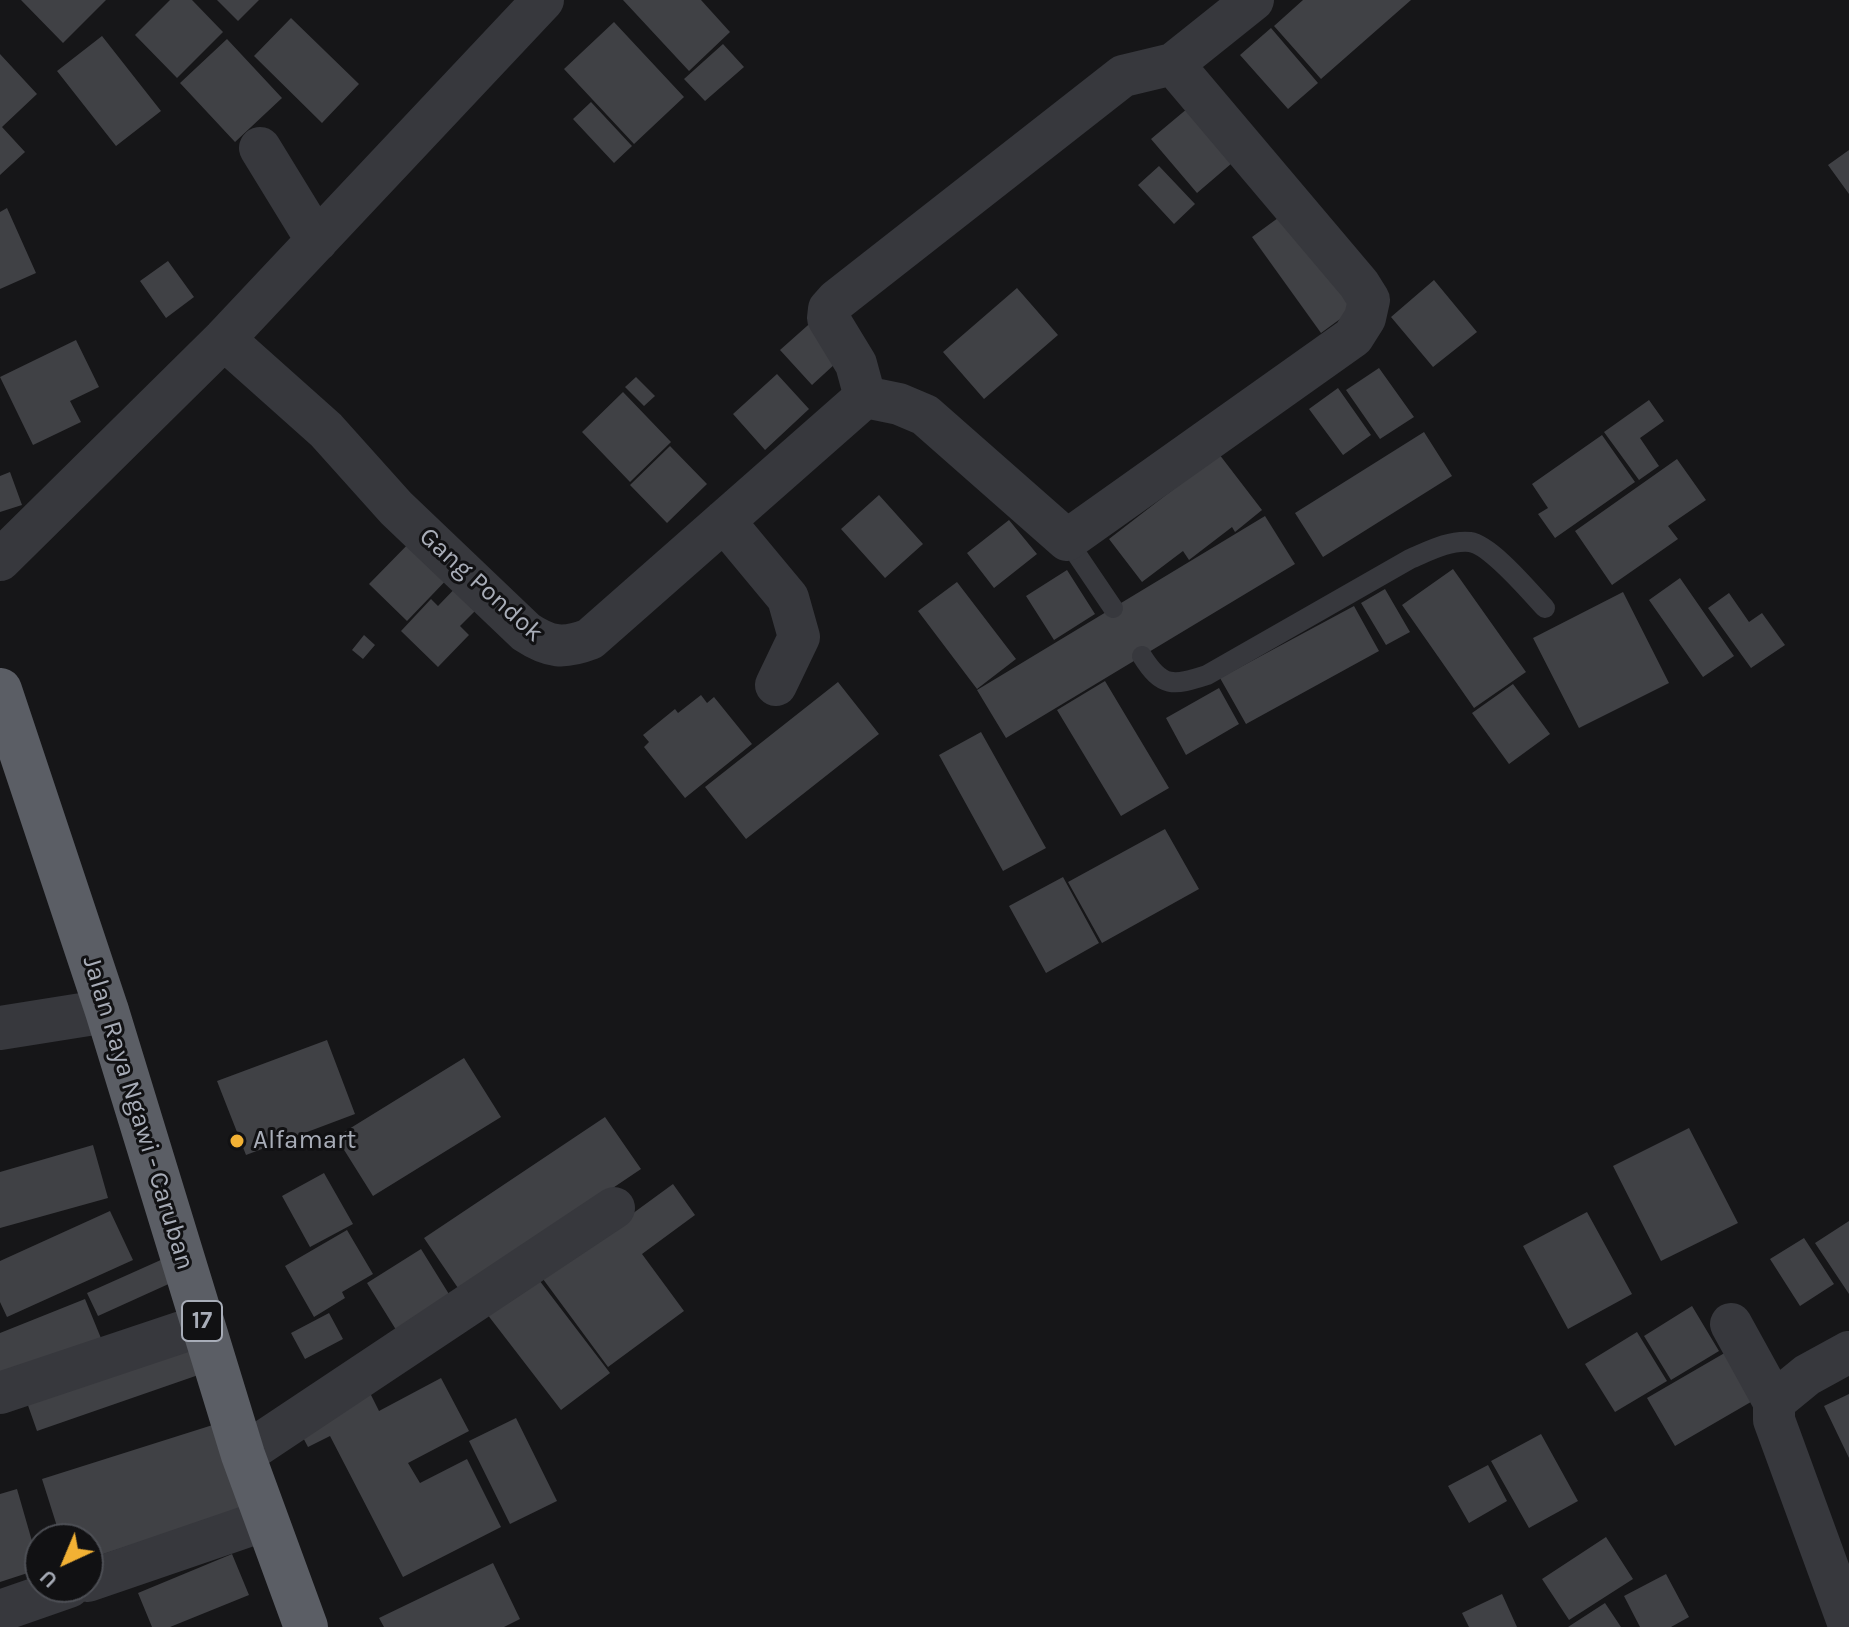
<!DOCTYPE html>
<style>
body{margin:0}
#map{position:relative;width:1849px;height:1627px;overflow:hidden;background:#161618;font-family:Karla,sans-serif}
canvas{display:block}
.north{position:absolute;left:24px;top:1523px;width:80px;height:80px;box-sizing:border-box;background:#111113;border:2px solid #4d4f55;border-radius:50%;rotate:224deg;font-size:22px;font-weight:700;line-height:32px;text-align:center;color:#a8adb8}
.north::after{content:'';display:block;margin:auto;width:28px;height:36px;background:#f2b134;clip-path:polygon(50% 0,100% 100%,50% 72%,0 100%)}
</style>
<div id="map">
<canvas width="1849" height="1627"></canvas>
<div class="north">U</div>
</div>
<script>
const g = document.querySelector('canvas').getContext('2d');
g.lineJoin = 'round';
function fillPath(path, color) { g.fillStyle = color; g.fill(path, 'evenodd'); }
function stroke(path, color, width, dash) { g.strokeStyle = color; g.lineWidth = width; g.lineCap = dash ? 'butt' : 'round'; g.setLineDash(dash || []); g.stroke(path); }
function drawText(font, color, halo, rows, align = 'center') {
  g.font = font + ' Karla,sans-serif'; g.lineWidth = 6; g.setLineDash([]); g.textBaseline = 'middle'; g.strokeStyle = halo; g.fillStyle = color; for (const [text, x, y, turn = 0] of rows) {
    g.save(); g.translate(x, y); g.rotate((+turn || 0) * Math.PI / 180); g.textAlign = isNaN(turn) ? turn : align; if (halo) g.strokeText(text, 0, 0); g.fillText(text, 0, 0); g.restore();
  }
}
const building = new Path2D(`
 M21,0H106L63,43Z
 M170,0H192L223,32L177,78L135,35Z
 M217,0H259L238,21Z
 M623,0H701L730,32L689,71Z
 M1303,0H1411L1321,79L1274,26Z
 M291,18L359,84L322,123L254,56Z
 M614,22L684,97L634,144L564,69Z
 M1271,28L1318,83L1288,109L1240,55Z
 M102,36L161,111L116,146L57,71Z
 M227,39L282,98L235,142L180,83Z
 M723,44L744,67L705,101L684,79Z
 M0,54L37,94L2,127L25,152L0,175Z
 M591,102L632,146L614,163L573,119Z
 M1194,103L1239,157L1197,193L1151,139Z
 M1849,150V194L1828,165Z
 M1159,166L1195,204L1174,224L1138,185Z
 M1293,207L1362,303L1321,333L1252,237Z
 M7,208L36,273L0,289V212Z
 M168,261L194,297L166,318L140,281Z
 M1434,280L1477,332L1433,367L1391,317Z
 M1017,288L1058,335L984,399L943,352Z
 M816,318L848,352L812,385L780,350Z
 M76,340L99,387L70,401L81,422L33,445L0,377Z
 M1379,368L1414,417L1380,439L1346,390Z
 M777,374L809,409L765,450L733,414Z
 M636,377L655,396L644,406L625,387Z
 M1338,388L1371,435L1343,455L1309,409Z
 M623,392L671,442L630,482L582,432Z
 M1649,400L1664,421L1640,438L1659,466L1639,480L1604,432Z
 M1424,432L1452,476L1323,557L1295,513Z
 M1602,435L1635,482L1555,538L1538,514L1548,508L1532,484Z
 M670,446L707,484L667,523L630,485Z
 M1219,454L1262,510L1235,532L1232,527L1189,560L1183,551L1142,582L1109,539Z
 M1677,459L1706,500L1668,526L1678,539L1612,585L1575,531Z
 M10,472L22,505L0,512V476Z
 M879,495L923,544L885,578L841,529Z
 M1265,516L1295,564L1006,738L977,690Z
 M1009,520L1037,554L994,588L967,553Z
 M416,536L454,572L407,621L369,584Z
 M1453,569L1526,672L1474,708L1402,605Z
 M1067,570L1095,614L1054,640L1026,596Z
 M1680,578L1734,656L1703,677L1649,600Z
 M463,580L485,601L460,626L469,635L438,667L401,631L431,599L438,606Z
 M957,582L1016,659L977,689L918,611Z
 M1385,589L1410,632L1386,645L1361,603Z
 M1623,592L1669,683L1579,728L1533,638Z
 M1729,593L1749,622L1762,613L1785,645L1751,668L1708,608Z
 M1354,606L1379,651L1246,724L1220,678Z
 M364,635L375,645L363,659L352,650Z
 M1105,681L1169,788L1121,816L1057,710Z
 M838,682L879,734L746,839L705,787Z
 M1513,684L1550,734L1509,764L1472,713Z
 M1219,688L1239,724L1186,755L1166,718Z
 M701,695L707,703L714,697L752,744L685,798L644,747L649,742L643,735L675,709L678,713Z
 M981,732L1046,848L1003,871L939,755Z
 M1165,829L1199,889L1102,943L1068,882Z
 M1063,877L1099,943L1046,973L1009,906Z
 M327,1040L355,1114L246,1155L217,1081Z
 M464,1058L501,1117L373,1196L336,1137Z
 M605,1117L641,1169L460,1291L424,1238Z
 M1689,1128L1738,1223L1661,1261L1613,1166Z
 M93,1145L108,1198L0,1228V1172Z
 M324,1173L353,1224L310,1247L282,1196Z
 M673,1184L695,1215L642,1254L684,1311L608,1367L543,1279Z
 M110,1211L133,1260L7,1317L0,1302V1261Z
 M1587,1212L1632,1294L1568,1329L1523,1246Z
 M1849,1221V1294L1815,1243Z
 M347,1230L373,1274L342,1292L345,1298L314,1317L285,1266Z
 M1804,1238L1834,1284L1800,1306L1770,1259Z
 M421,1249L452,1299L398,1333L367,1283Z
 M163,1259L173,1282L98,1316L87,1293Z
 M536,1276L610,1373L561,1410L487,1314Z
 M85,1299L105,1348L0,1390V1333Z
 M1692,1306L1719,1351L1671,1380L1644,1336Z
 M329,1313L343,1339L305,1359L291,1333Z
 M1637,1332L1667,1381L1615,1412L1585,1364Z
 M194,1335L207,1372L37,1431L24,1394Z
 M1728,1351L1756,1399L1675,1446L1647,1398Z
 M441,1378L469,1431L408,1463L420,1483L467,1459L501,1527L403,1577L330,1436L308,1447L298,1428L369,1391L379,1411Z
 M1849,1394V1458L1824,1406Z
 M516,1418L557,1501L510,1524L469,1441Z
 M219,1423L246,1508L88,1559V1539H61L42,1479Z
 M1541,1434L1578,1501L1529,1528L1491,1461Z
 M1488,1465L1507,1501L1469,1523L1448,1486Z
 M17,1489L40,1569L0,1582V1494Z
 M1606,1537L1633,1579L1569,1620L1542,1579Z
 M232,1554L249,1595L170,1627H152L138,1593Z
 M493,1563L520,1619L504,1627H384L379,1618Z
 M1666,1574L1689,1617L1671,1627H1640L1624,1596Z
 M1502,1594L1517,1627H1469L1462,1613Z
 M1605,1603L1621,1627H1568Z`);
const service = new Path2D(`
 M1067,540L1113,608
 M1142,656C1162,688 1173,686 1207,675L1410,559C1429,551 1449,540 1470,542C1491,545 1530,592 1545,608`);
const minor = new Path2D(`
 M260,148L317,241
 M224,339L326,430L396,508L526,632C550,648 564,649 590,639L865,397
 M865,397L899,404L925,415L1067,540L1353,337L1365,318L1369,300L1359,284L1173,64
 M865,397L856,364L828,318L829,309L837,300L1123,76L1173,64L1253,0
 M724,521L788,598L799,637L776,685
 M0,560L224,339L543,0
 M1731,1324L1774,1402
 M1849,1352L1807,1375L1774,1402V1420L1849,1625
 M0,1393L203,1325
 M243,1455L614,1208
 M88,1581L266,1520
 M0,1611L69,1587`);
const tertiary = new Path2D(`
 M0,1028L107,1011`);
const trunk = new Path2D(`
 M0,690L107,1011L243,1455L306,1627`);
const markers = [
 [237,1141,8,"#f2b134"]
];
const shields = [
 [202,1321,40]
];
const shieldNames = [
 ["17",202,1321]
];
const streetNames = [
 ["Gang Pondok",481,585,42],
 ["Jalan Raya Ngawi - Caruban",138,1113,73]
];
const poiNames = [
 ["Alfamart",253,1141]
];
fillPath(building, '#404145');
stroke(service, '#37383d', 20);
stroke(minor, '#37383d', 42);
stroke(tertiary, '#37383d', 44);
stroke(trunk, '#5b5e65', 44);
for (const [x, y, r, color] of markers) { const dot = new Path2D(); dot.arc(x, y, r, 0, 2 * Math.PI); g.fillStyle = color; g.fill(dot); stroke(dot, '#111113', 3); }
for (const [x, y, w] of shields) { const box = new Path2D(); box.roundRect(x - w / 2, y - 20, w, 40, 6); g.fillStyle = '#111113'; g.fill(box); stroke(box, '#a8adb8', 2); }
drawText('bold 24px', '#a8adb8', null, shieldNames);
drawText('26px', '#a8adb8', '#111113', streetNames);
drawText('26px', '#a8adb8', '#111113', poiNames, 'left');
</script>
